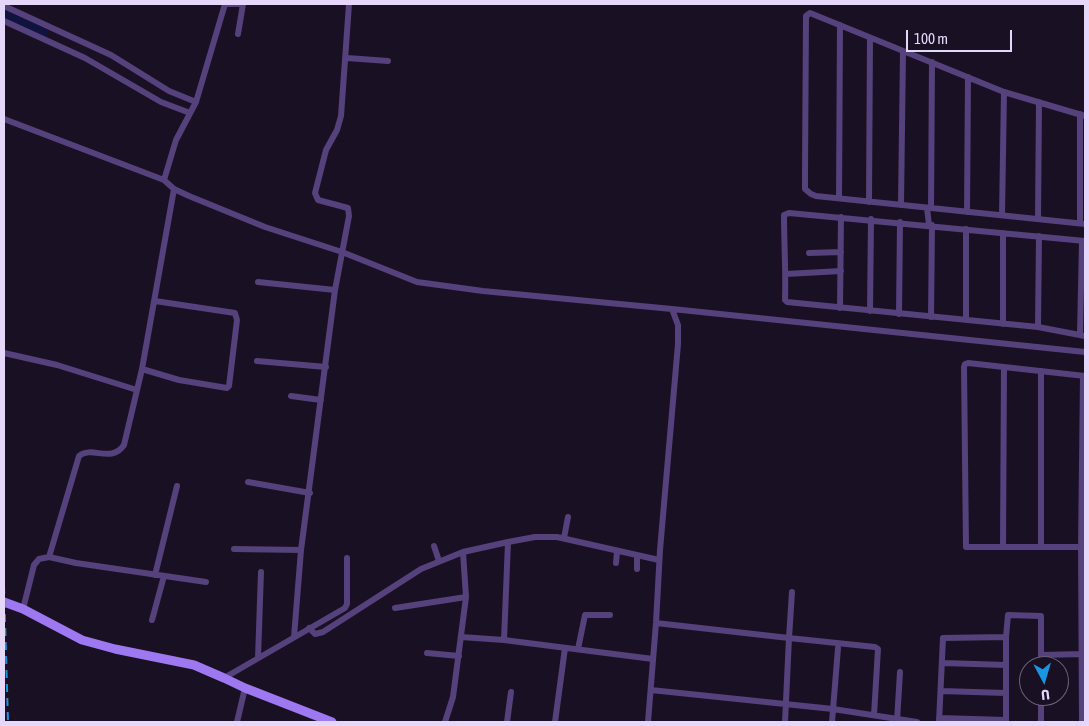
<!DOCTYPE html>
<style>
body{margin:0}
#map{position:relative;width:1089px;height:726px;overflow:hidden;background:#191123;font-family:"Asap Condensed",sans-serif}
canvas{display:block}
.frame{position:absolute;inset:0;border:5px solid #e5d7fa;pointer-events:none}
.north{position:absolute;left:1019px;top:656px;width:50px;height:50px;box-sizing:border-box;background:#191123;border:1px solid #6b6079;border-radius:50%;rotate:174deg;font-size:14px;font-weight:700;line-height:20px;text-align:center;color:#e5d7fa}
.north::after{content:'';display:block;margin:auto;width:18px;height:22px;background:#1a95e4;clip-path:polygon(50% 0,100% 100%,50% 72%,0 100%)}
.scale{position:absolute;left:906px;top:30px;width:106px;height:22px;box-sizing:border-box;border:2px solid #e5d7fa;border-top:0;padding-left:6px;font-size:15px;line-height:18px;white-space:nowrap;color:#e5d7fa;-webkit-text-stroke:4px #191123;paint-order:stroke}
</style>
<div id="map">
<canvas width="1089" height="726"></canvas>
<div class="frame"></div>
<div class="north">U</div>
<div class="scale">100 m</div>
</div>
<script>
const g = document.querySelector('canvas').getContext('2d');
g.lineJoin = 'round';
function stroke(path, color, width, dash) { g.strokeStyle = color; g.lineWidth = width; g.lineCap = dash ? 'butt' : 'round'; g.setLineDash(dash || []); g.stroke(path); }
const river = new Path2D(`
 M4,14L42,32`);
const street = new Path2D(`
 M225,4H242
 M4,6L111,55L169,91L196,102
 M4,21L85,58L161,102L190,113
 M238,34L243,4
 M347,58L388,61
 M1080,114V223
 M1085,116L1004,92L810,13L806,16L805,172V189L811,194L816,196L1085,224
 M4,119L164,180L174,189L189,196L265,227L342,252L417,282L483,291L672,309L678,325V344L660,550L656,623L648,722
 M164,180L176,140L196,102L225,4
 M839,198L840,25
 M869,202L870,38
 M901,205L903,51
 M927,208L929,225
 M931,208L932,62
 M967,212L968,77
 M1002,215L1004,92
 M1038,219L1039,102
 M1003,233V324
 M1085,241L789,213L784,215C784,243 786,272 785,300L787,302L1038,327L1085,336
 M809,253L841,252
 M786,274L841,271
 M258,282L335,290
 M840,308L841,217
 M672,309L1085,352
 M870,311L871,219
 M899,314L900,222
 M931,317L932,225
 M966,320V229
 M1038,327L1039,236
 M1080,334L1082,241
 M4,353L57,365L137,390
 M257,361L326,367
 M142,369L179,380L227,388L229,386L237,320L235,313L155,301
 M1041,371V547
 M291,396L321,400
 M248,482L310,493
 M564,538L568,517
 M434,546L439,561
 M1003,547L1004,367
 M1081,547H966L964,367L965,364L968,363L1085,376
 M234,549L301,550
 M49,557L79,456C92,445 111,464 124,445L142,369L174,189
 M616,563L617,552
 M637,569V556
 M155,575L177,486
 M395,608L466,597
 M23,609L34,565L39,559L49,557L76,563L206,582
 M152,620L164,576
 M656,623L789,638L792,592
 M309,628L315,634L323,632L421,569L463,552L508,542L535,537H557L659,560
 M294,637L301,550L335,290L349,216L348,208L318,200L315,193L326,150L337,130L341,116L349,4
 M461,637L504,640L653,659
 M504,640L508,542
 M578,649L585,615H610
 M427,653L459,656
 M1041,655L1082,654
 M258,658L261,572
 M943,663L1006,665
 M224,678L345,608L347,604V558
 M651,690L833,709L917,722
 M941,691L1006,693
 M939,718L1006,720
 M897,721L900,672
 M237,722L245,688
 M445,722L453,697L466,597L463,552
 M507,722L511,692
 M555,722L565,648
 M785,722L789,638L875,647L878,649L874,715
 M832,722L838,648
 M939,722L943,638L1006,637
 M1006,722V637L1008,615L1041,616V666
 M1041,722V696
 M1082,722L1081,547L1083,376`);
const secondary = new Path2D(`
 M4,602L23,609L82,640L115,649L194,665L224,678L245,688L332,722`);
const rail = new Path2D(`
 M4,586L8,722`);
stroke(river, '#10133d', 12);
stroke(street, '#55417c', 6);
stroke(secondary, '#9e78f0', 9);
stroke(rail, '#1a95e4', 2, [8, 6]);
</script>
